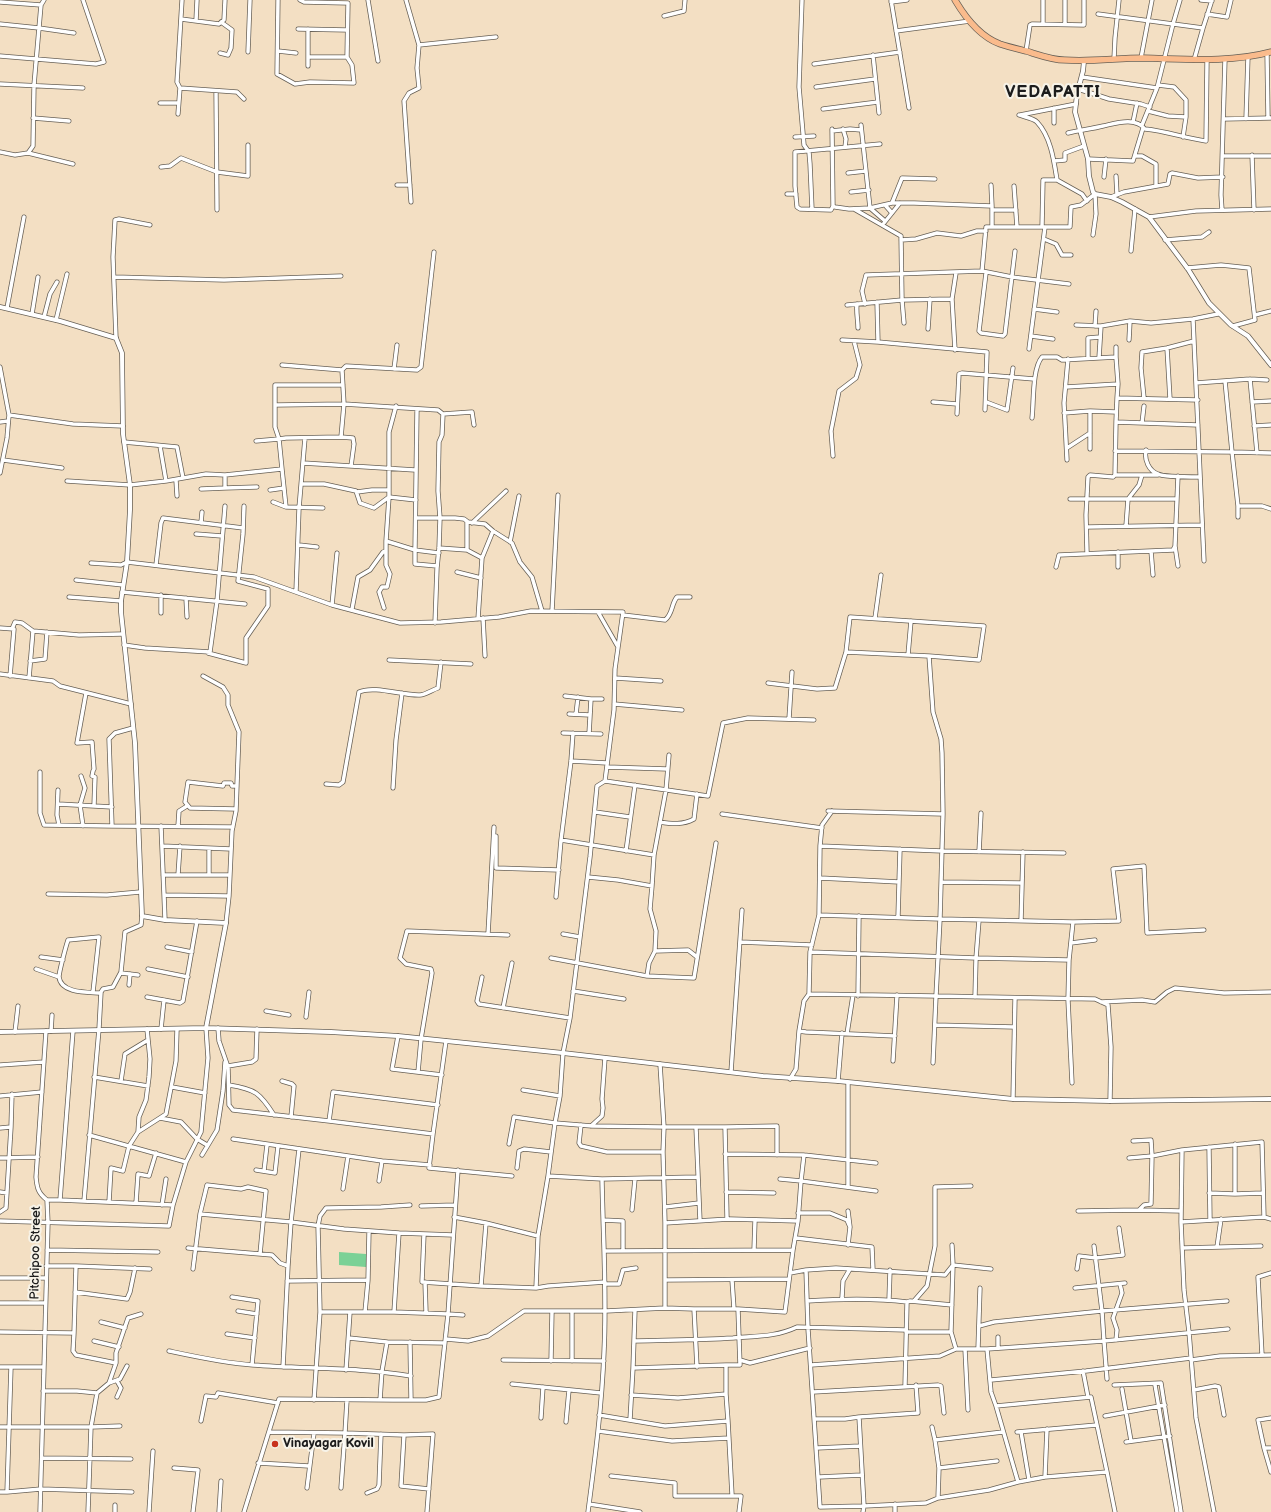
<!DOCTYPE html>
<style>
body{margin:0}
canvas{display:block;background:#f3dfc3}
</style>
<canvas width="1271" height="1512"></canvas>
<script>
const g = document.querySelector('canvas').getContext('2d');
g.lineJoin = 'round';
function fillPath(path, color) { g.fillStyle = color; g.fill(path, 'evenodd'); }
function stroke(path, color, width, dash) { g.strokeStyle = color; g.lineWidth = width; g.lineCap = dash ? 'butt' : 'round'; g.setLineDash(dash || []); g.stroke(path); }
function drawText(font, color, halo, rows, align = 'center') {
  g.font = font + ' "Balsamiq Sans",sans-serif'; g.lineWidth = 4; g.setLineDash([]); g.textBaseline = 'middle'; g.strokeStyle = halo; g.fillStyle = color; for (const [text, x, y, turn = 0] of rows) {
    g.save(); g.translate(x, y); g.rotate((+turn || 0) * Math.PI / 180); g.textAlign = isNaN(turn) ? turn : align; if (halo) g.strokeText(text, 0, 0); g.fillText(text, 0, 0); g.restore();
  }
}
const green = new Path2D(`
 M339,1252L366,1254V1267L339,1265Z`);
const minor = new Path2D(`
 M182,0L177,82L180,88L237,92L244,99
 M278,0L277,74L295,84L310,82L354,83L352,65L347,57L348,3L304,2L300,0
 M368,0L378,61
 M406,0L419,45L496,37
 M802,0L799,87L804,145L809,152L810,164L812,209
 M891,0L909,108
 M1201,0L1212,1
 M0,2L41,5
 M891,2L907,0
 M1098,14L1203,28
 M1207,14L1227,17L1231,0
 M664,16L684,11L685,0
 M181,19L219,24L224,20L225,0
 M196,21L197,0
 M1043,23V0
 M0,24L39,28L74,33
 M1065,24V0
 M298,29L347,30
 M308,29V66
 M896,31L970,21
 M278,51L296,53
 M1026,51L1030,25L1032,24L1084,25V0
 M248,52L250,0
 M220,53L228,55L231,48L232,30L221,22
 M1267,53L1268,118
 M873,55L879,113
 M0,56L96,64L104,62L83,0
 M308,57H347
 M1141,58L1152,0
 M1114,59L1115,38L1119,0
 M1194,60L1203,28L1212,0
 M814,64L900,52
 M1082,77L1157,88
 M0,84L83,88
 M1158,85L1174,87L1186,100V117L1183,137
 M816,87L875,79
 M1078,89L1109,99L1141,104L1150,107
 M216,91L217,210
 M160,103H178
 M1054,108V123
 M823,109L878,102
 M1148,111L1168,116L1186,117
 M178,114L180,88
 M1019,115C1024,117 1033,118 1037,122C1051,137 1054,161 1057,180L1082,194L1087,201
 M1020,115L1076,104
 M33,118L69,121
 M1224,119L1271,118
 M1246,119L1248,56
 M1133,122L1137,103
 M861,125L870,208L885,221
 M1142,125L1157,88L1173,24L1180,0
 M832,129L833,206L831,210L800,209L797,207L795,186V152L880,144
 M843,129L846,139L845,147
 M832,131L850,129L861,130
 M1068,133C1080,130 1091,129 1103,126C1117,123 1135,117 1145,129C1166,131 1185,138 1206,141L1207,60
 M795,137L814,136
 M0,152L15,155L28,153L33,146L34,85L41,5L44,0
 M28,153L73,164
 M1252,155L1254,210
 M1135,156H1142L1156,164V186
 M1223,156H1271
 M1088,159L1133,161L1143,128
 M1054,161L1065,160V153L1084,146
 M161,167L170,166L181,158L217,172L248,176V145
 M848,173L866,171
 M1116,176L1117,195
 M1104,177L1106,159
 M397,185H410
 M991,185L992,206
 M1014,186L1017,227
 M851,192L869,190
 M787,194H796
 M1111,197L1124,192L1168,184L1170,174L1172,173L1198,178L1223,177
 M411,202L404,101L409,93L419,88L417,68L419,45
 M892,203L902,178L935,179
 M885,205L892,213
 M833,206L835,207L849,209L870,208L892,203H914L992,206V227
 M854,209L901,236L902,300L952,299L955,350
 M992,210H1016
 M1222,210L1221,195L1225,59
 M1149,217L1196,211L1271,209
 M884,223L900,203
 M1042,227L1043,180H1057
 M1093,235L1096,214L1095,194
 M1044,239L1056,244L1062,255H1071
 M901,240L916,239L937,233L961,236L977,231H986
 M1165,240L1202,237L1209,232
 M1131,251L1135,209
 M1187,268L1221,265L1249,268L1255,320L1233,326
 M982,271L986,227H1070L1071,207L1081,205L1095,194
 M986,273L979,331L981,333L1003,336L1005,334L1015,251
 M114,277L224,280L341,276
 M952,299L956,273
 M877,302L878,342
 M857,304C856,313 858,320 858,328
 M865,304L862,291L866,275L982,271L1012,277L1069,284
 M847,305L902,300L904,323
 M7,308L24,217
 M1034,309L1057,312
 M32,314L38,277
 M1255,315L1271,311
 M44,317L50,294L57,282
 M1193,319L1204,561
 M56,320L67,274
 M1076,325L1101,326L1130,321L1151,323L1193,319L1218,314
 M1095,326L1096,311
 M928,329L930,299
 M1031,336L1053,339
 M116,338L113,257L115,220L119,219L150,225
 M842,340L878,342L987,352L985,410
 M1129,340L1130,321
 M1167,348L1170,399
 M1029,349L1045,227
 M1116,357V347
 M1088,358V338L1100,337
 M1099,358L1101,326
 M282,365L342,370
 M0,367L9,415L7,438L0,473
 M394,369L397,345
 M1250,379L1257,453
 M1225,381L1232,452L1271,453
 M1196,383L1250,379L1267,380
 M1066,387L1118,384
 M1144,398L1141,368L1142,352L1167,348L1194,341
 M1198,400L1117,398L1116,422L1198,425
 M933,402L957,404
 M986,402L1007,410L1013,368
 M1252,402L1271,401
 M276,405L344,404L342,370L346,366L417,370L421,367L434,252
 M396,406L389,432V497L386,541L415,550V564L437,566
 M417,409L415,550L439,553
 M1064,413L1090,411L1116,412
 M443,414L472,412L474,425
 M957,414L959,374L962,373L1034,379
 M9,415L73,424L123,426
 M1032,418C1034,401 1032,369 1042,357H1057L1062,360L1116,357L1118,384L1117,398
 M0,422L8,421
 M1142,423L1144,406
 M1254,426L1271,425
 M341,437L353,438L354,444L351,466
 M256,441L279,439L275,427V385H343
 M124,442L177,447L183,478
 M160,446L166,481
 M1067,448L1090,433
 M1090,449V411
 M1146,450C1144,460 1149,471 1158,474C1163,477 1192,477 1200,477
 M1115,451L1232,452L1238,506
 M833,456L831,431L839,391L856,378L860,365L854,341
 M3,460L62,468
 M1067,460L1064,403L1068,359
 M303,463L415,470
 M282,469L286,507L323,508
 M1115,475H1158
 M176,480L177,496
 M67,481L130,485L166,481L206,474L225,475L282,469L279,439L286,438L341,437L344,404L438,410L443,414L442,435L439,442L438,491L440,518L439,548L437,568L435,623
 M302,484H324L356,491L360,503L374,508L389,497L416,500
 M225,488L257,487
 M201,489L225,488V475
 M270,490L284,488
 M357,492L372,490H389
 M1070,499H1177
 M273,502L286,507
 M1238,517V506H1262L1271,509
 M416,518H455L464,519L468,522L485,524L493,531L512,543L520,562L532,577L542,611
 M467,522V550
 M201,523L202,512
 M472,523L506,491
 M1126,526L1128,499L1139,485L1142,475
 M1087,527L1202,525
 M196,534L222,536
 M510,542L519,496
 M299,545L317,547
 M1175,546L1178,566
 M439,548L467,550L482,558
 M1151,551L1153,575
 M1118,552V567
 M1087,553L1086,515L1088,477L1090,475L1113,477L1115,475L1116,422
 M91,563L121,565L127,562L254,577L332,605L400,623L441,622L499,617L531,611L623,612L615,669L614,710L605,781
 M156,565L161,523L163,518L243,528
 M1056,567L1059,555L1173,550L1175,546L1178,476
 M457,572L481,578
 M76,580L123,585
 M122,592L245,604
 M296,592L299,508L305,438
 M69,597L121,601
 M186,598L187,617
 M332,605L337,553
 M384,608L379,592L382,587H387L390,574L386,565V541
 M352,609L358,577L370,570L383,552L386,551
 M552,611L558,495
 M598,612L618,647
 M161,613V595
 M623,615L665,620C673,614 671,604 677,597H690
 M483,618L485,656
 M875,618L881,575
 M478,619L482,558L493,531
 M0,628L14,629L10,676
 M12,629L15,622L22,623L33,631
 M124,645L145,648L210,652L217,601L225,506
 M208,653L246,663V638L268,606V589L238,581L243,534L244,506
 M908,655L911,621
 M929,656L933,712L941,739L942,753L943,814L940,919L1073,922L1069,960
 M389,660L471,664
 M30,661L45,659L47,632
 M0,674L53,681L60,686L131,704
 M203,676L223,687L228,695V705L239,732L236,811L232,831L229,896L226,923
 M29,678L33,631L79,635L123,634
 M615,678L661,681
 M768,683L817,689L835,688L846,652L850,617L984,626L979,660L929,656L846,652
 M86,693L77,743L92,742L94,769L93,771L92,776L95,777L94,806
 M565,696L591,699H602
 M614,704L682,710
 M569,714L590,715
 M576,714L578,697
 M789,719L792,672
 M563,733L601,734
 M589,734L591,699
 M571,761L607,763
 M607,767L667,769
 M40,772V813L44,825L112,826L109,739L115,733L133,728
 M81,776L85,788L80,805L83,826
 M326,784L339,785L343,782L359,692C374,685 404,696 420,695C425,695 432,690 438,688L441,662
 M393,788L396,740L402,693
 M58,790L57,815L59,825
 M58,804L112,807
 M236,809L190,808L185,802L188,782L223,786L224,783H231L232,786H237
 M828,811L943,814
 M595,812L630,817
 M722,814L822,828
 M660,822C672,824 683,825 694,819L697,794
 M112,826L233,827
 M161,826L164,895
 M178,826L179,811L187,806
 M496,836V868L559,870
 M561,840L654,855
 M162,846L231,849
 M820,846L942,851L1064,853
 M626,851L635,785
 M979,852L981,813
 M163,875H230
 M178,875L180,846
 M209,875V849
 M588,877L618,880L652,886L654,855L666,790L669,755
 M820,878L899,882
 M941,882L1022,883
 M48,894L107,895L140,892
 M556,897L561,840L571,761L573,733
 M819,915L940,919L936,996L809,994L804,1001L799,1031L806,1032L895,1036
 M898,917L900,849
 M165,920L164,895L229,896
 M1021,921L1023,852
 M1073,922L1119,921L1113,869L1144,866L1147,933L1204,930
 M488,934L494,827
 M563,934L580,937
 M740,942L812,945
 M1071,943L1095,940
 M167,947L192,952
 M655,951L688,950L697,957
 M810,952L976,958L979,920
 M41,957L63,960
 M551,958L647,976L694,978L716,843
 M36,969L59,977
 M148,969L188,977
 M121,973L138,975
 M647,976L649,963L655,951L656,931L650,909L652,886
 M482,977L477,1001L479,1004L570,1018
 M129,985L130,974
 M573,991L624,999
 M93,992L99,937L68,940C66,946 59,972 59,977C61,994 89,992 101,993
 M809,994L810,952L819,915L820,846L822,825L832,811
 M858,996L859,916
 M147,997L180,1003L183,1001L197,921
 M975,997L976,958L1069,960L1068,1000L1072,1083
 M1101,1002L1142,1000L1155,1002L1167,992L1175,988L1224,993L1271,992
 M503,1008L512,963
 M266,1011L289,1015
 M306,1017L309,992
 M935,1025L1014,1027
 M218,1028L219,1041L227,1064
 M161,1029L164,1000
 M257,1029L256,1059L252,1062L228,1066L229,1105L233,1110L329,1121
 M46,1031L36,1177C37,1188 38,1193 47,1200
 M51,1031L52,1015
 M15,1032L18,1006
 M847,1034L853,995
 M398,1036L392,1069L442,1075
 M893,1061L897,995
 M933,1063L936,996L1095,999L1108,1005L1111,1047L1110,1101
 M660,1064L664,1127H725L777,1126V1155
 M0,1065L44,1062
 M418,1072L421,1039L432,973L431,969L406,964L400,958L407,931L508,935
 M731,1072L742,910
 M94,1077L148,1086
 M790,1079L796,1069L799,1031
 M121,1081L125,1054L148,1040
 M282,1081L292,1084L294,1086L291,1117
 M838,1081L842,1033
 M229,1085C255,1089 260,1093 274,1115
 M172,1087L205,1093
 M523,1090L560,1096
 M0,1096L42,1092
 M1013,1099L1015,998
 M438,1105L333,1092L329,1121L433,1134L429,1168L512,1176
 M160,1118L181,1122L197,1139L207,1145
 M581,1125L579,1143L581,1146L607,1152H663L664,1127L592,1126L555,1123L560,1096L563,1053L570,1018L590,857L597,786L605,781L708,796L723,723L748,718L814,720
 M591,1126L602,1116L603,1108L602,1099L605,1058
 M696,1127L700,1221
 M725,1127L727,1219
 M0,1128L11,1127L12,1094
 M138,1132L139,1117L146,1100L149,1077L150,1059L147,1029
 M433,1134L446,1041
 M89,1135L186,1162
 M233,1139L382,1161L430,1165
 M509,1144L514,1117L555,1123L548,1176L602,1179
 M1209,1147L1210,1220
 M1182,1150L1181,1222L1184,1290L1189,1332L1196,1418L1214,1512
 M663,1152L665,1223L730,1219L798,1221
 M725,1154L804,1155L876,1163
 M202,1155L217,1130L223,1091L225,1062
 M804,1155L801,1181L876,1191
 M0,1158L38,1157
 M1129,1158L1152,1156L1151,1140L1133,1141
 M517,1168L519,1151L524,1149L551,1152
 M256,1170L275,1173L278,1146
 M458,1170L448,1314L463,1315
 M264,1171L267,1145
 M379,1181L382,1161
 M848,1186V1083
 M343,1189L348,1156
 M0,1192L7,1193
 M726,1192L774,1193
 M1209,1193L1235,1194V1144
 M1235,1194L1263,1193
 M60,1200L173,1205
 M84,1201L99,1029L101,992L103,989L113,987L121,972L125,932L141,925L142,916
 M109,1202L111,1168L123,1171L129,1146L138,1132L166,1114L176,1061L177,1029
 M136,1203L138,1174L149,1176L156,1153
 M162,1205L166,1179
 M421,1206L455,1205
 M665,1207L699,1203
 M632,1210L635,1179
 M1139,1210L1181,1211
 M1078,1211L1139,1210L1144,1205L1151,1204L1152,1156L1182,1150L1262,1142L1264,1217
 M0,1212L6,1208L11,1127
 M798,1213H830L847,1220L850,1227
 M200,1214L291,1222L288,1266
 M454,1217L486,1223L538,1236L536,1288
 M603,1220L623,1221V1250
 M0,1221L169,1226L173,1205L186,1162L201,1132L208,1058L206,1028
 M1181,1222L1264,1217L1271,1219
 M399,1233L453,1235
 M424,1234L422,1282L481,1286L536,1288L548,1286L605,1282
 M538,1236L548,1176
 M796,1238L872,1247L873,1270
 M848,1245L850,1227L848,1211
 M1217,1247L1221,1219
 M188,1248L272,1255L280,1263L288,1266L283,1367
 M1182,1248L1261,1246
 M47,1250L158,1252
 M754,1250L755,1220
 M604,1251L793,1250L798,1221L801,1181L780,1179
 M76,1266L150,1269
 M193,1269L200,1214L207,1185L241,1189L248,1187L266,1191L260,1254
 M1077,1269L1079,1256L1096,1258L1123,1255L1119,1228
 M790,1273L806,1270
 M0,1278H46
 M665,1280L789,1279
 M732,1280L734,1309
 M287,1281L368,1280
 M425,1282L426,1312
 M605,1284H619L623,1270L636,1268
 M481,1286L486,1223
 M1075,1288L1125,1283
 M75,1292L127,1299L130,1292L135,1268
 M232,1297L258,1301L252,1365
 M842,1298L843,1281L850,1269
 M889,1300L890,1270
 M807,1301C840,1299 874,1298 907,1302L910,1301L952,1305
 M914,1301L927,1286L935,1246V1187L971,1186
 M1227,1301L1102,1311L1104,1341L1228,1329
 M0,1303H45
 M665,1308L694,1309L697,1367
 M694,1309H738L740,1365H726
 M738,1309L785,1312L793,1250
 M238,1311L257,1314
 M320,1312H394
 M365,1312L368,1280L369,1231
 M101,1322L125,1328
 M979,1326L994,1322L1102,1311L1094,1246
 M0,1332L74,1333L76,1266H46
 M906,1332H951L956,1349H987
 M951,1332L953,1265L991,1269
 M74,1333L73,1351L76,1355L116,1363
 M227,1334L255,1338
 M998,1337V1348
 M349,1338L387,1342L445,1343
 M446,1339L468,1341L488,1336L524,1311H606L665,1308V1223
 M1116,1340L1117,1330L1113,1318L1122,1293L1120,1284
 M94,1341L119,1347
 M634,1341C667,1340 700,1340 733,1338C756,1336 776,1337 797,1327L906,1330
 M410,1342L411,1400
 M965,1349L968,1410
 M978,1349L980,1288
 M169,1351C197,1357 224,1363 253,1365C305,1369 359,1367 411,1376
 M1262,1355L1258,1277L1271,1273
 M503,1360L604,1361
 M740,1360L750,1363L810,1348
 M1191,1360L1220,1356L1271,1355
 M551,1361L552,1311
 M572,1361V1311
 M811,1365L940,1356L956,1349
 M0,1367H44
 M633,1368L635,1310
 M346,1370L350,1312
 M1083,1371L1088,1397
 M991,1380L1086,1371L1191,1358
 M117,1381L121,1388L117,1397
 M109,1383L120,1379L127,1366
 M512,1384L601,1393
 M916,1385L918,1413L859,1417L864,1506L820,1507L808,1329L806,1270L836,1268L945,1275L953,1265L952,1245
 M1114,1385L1161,1383L1181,1512
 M1155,1385L1177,1512
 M905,1386L907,1302
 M1122,1389L1131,1441
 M1194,1390L1215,1386L1219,1387L1224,1415
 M43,1391H77L97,1393
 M813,1392L938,1385L941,1386L944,1413
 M631,1395L678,1398L726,1394
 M314,1400L320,1312L318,1226L320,1216L326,1208L381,1207L410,1205
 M380,1400L382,1371L387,1342
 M996,1406L1018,1482
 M599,1415L665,1426L728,1421L726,1394V1365L633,1368L630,1420
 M1105,1416L1165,1405
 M541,1418L543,1387
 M1271,1418L1258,1420L1264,1448L1271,1472
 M814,1419H845L859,1417
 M201,1421L206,1396L216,1397L218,1393L278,1403
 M728,1421L732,1495
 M566,1422L569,1390
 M1097,1425L1091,1397L996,1406L991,1392L987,1349L1104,1341L1107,1379
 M120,1426L91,1427L97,1393L109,1383L116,1363V1353L128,1318L141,1314
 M0,1427H91L88,1512
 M932,1427L935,1440
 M598,1431L672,1441L729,1438
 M269,1432L345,1433L347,1400
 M1017,1432L1097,1425L1107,1472
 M1021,1432L1029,1480
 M404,1435L433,1434L427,1512
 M1126,1442L1170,1436
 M817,1448L860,1446
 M1264,1448H1271
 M42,1458L131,1459
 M258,1463L309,1466
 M174,1468L198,1470L193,1512
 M939,1468L997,1461
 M611,1476L675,1483V1496H741L739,1512
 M819,1477L862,1475
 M1045,1477L1047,1429
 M307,1488L314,1433
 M341,1488L345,1433L404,1435L401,1486L429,1489
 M0,1492H7L11,1367
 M7,1492L41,1489L132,1492
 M367,1493L377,1489L379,1485L381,1434
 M938,1498L989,1490L1018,1482L1045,1477L1107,1472L1115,1512
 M589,1504L640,1512
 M895,1504V1512
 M40,1512L48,1223L47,1200H60L73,1031
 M115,1512V1505
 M149,1512L153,1451
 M219,1512L221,1481
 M244,1512L279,1399L393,1400H426L439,1397L448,1314L394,1312L399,1233L344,1229L291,1222L299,1149
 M588,1512C595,1459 602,1405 604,1352C607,1294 603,1236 602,1179L698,1177
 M863,1512L864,1506L926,1503L938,1498L939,1468L935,1440L1003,1432`);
const tertiary = new Path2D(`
 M1084,61L1083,71L1077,94L1075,112L1088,159L1089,176L1093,192L1095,194L1111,197L1122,202L1149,217L1188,269L1209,303L1231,325L1248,336L1271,365
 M0,307L60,321L116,338L122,353L123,434L130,485V510L127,562L121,601V612L135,743L142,916L165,920L226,923L206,1028
 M0,1032L206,1028L331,1032L398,1036L563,1053L763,1076L838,1081L1013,1099L1110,1101L1271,1099`);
const primary = new Path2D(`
 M955,0C965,17 981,37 1000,44C1009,47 1018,49 1026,51C1039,55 1052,60 1065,60C1091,62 1117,58 1144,58C1186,59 1230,63 1271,52`);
const markers = [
 [275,1444,4,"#c8321e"]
];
const streetNames = [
 ["Pitchipoo Street",36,1253,-89]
];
const poiNames = [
 ["Vinayagar Kovil",283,1444]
];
const districtNames = [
 ["VEDAPATTI",1053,93]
];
fillPath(green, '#7bd196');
stroke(minor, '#676056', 5);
stroke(tertiary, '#676056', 5.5);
stroke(primary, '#676056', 7);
stroke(minor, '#fff', 3.5);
stroke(tertiary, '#fff', 4);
stroke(primary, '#fabb8c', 5.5);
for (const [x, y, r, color] of markers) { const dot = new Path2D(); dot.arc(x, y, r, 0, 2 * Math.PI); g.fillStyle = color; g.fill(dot); stroke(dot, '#f7f3e8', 1.5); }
drawText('13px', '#1c1c1c', '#f7f3e8', streetNames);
drawText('bold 13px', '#1c1c1c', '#f7f3e8', poiNames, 'left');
g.letterSpacing = '1px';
drawText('bold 17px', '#1c1c1c', '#f7f3e8', districtNames);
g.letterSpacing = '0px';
</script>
